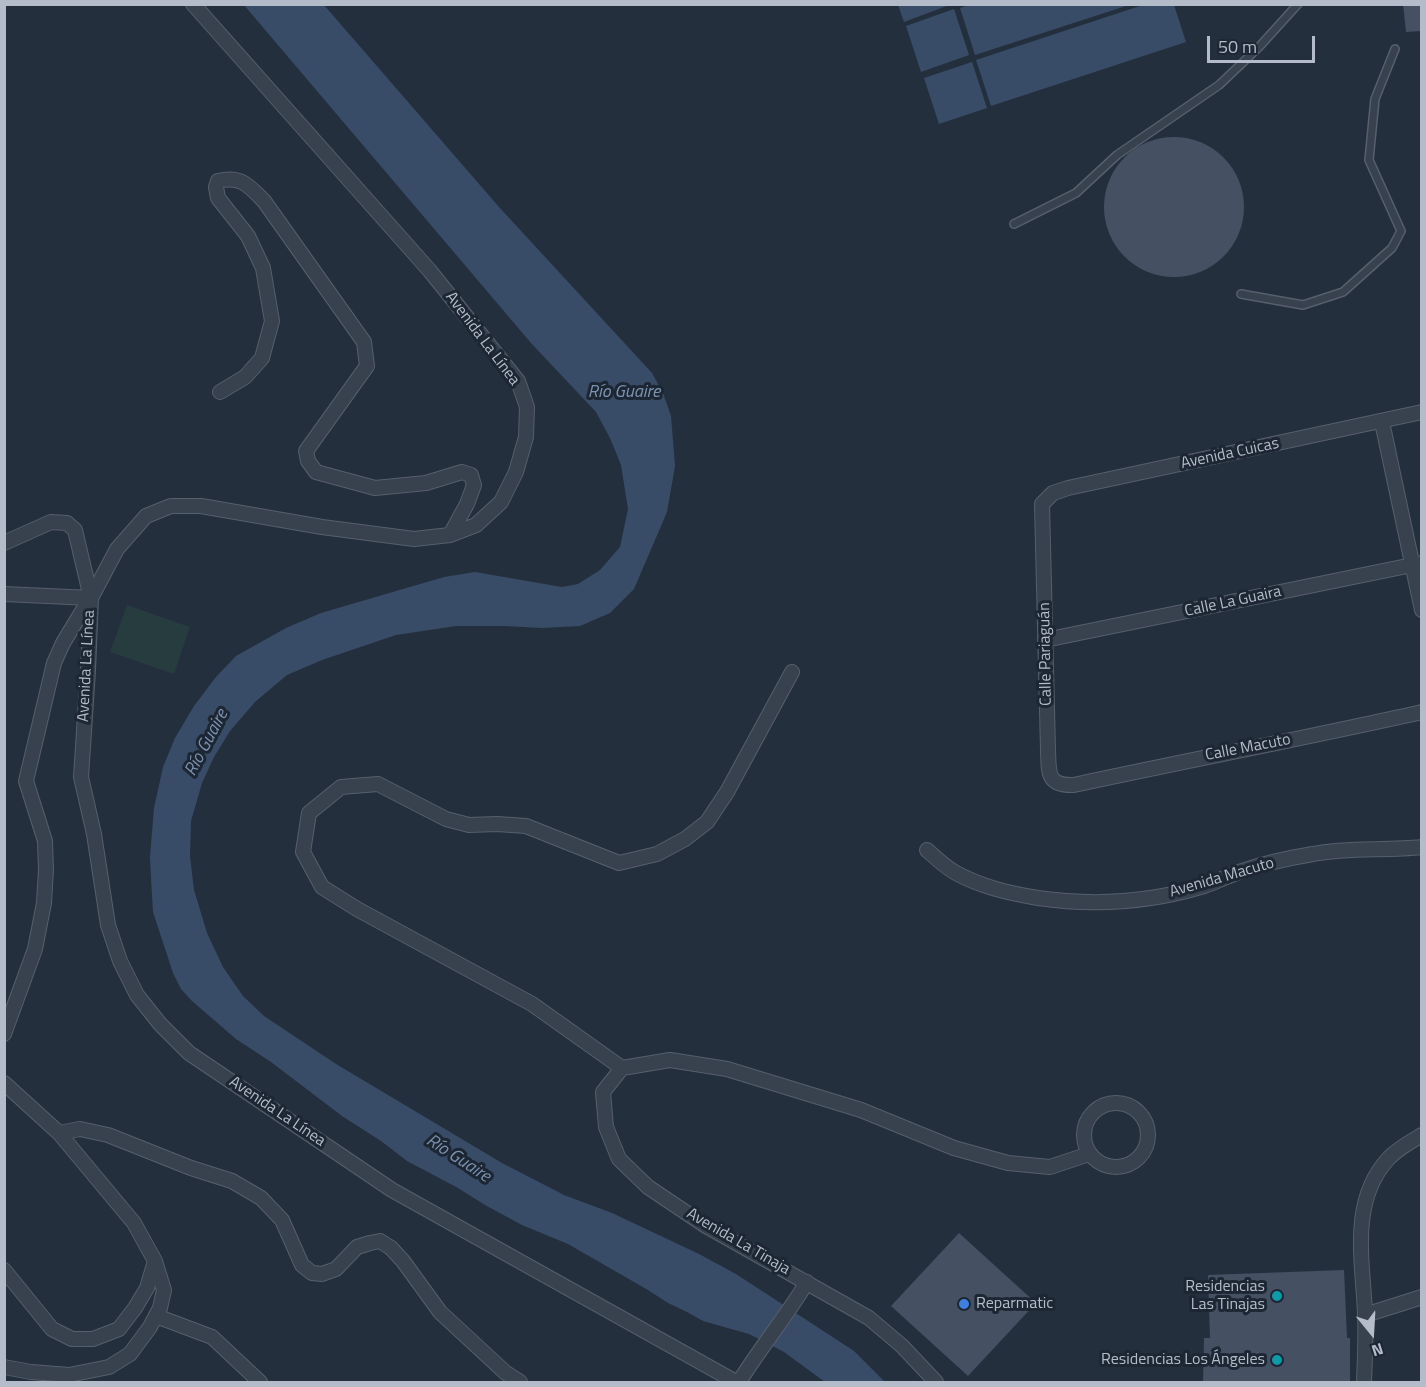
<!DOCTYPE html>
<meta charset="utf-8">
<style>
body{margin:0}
#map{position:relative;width:1426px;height:1387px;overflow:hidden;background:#242f3e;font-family:"Titillium Web",sans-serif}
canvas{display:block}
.frame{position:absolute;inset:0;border:6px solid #b4bcc9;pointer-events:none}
.north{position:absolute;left:1342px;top:1303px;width:60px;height:60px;-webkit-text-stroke:4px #1d2633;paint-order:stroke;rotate:162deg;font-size:16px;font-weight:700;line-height:24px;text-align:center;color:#b4bcc9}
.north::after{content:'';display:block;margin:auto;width:21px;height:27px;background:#b4bcc9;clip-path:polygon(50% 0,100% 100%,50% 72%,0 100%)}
.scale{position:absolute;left:1207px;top:36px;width:108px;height:27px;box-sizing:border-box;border:3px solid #b4bcc9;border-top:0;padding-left:8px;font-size:18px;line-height:21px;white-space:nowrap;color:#b4bcc9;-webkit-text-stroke:4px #1d2633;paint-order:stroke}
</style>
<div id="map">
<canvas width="1426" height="1387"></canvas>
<div class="frame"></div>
<div class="north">N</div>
<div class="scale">50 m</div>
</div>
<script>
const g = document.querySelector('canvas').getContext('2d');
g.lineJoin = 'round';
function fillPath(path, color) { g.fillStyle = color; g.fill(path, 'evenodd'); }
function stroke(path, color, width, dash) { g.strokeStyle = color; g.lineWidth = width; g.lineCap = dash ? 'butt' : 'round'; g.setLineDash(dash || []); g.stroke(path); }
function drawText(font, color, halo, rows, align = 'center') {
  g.font = font + ' "Titillium Web",sans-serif'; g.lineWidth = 6; g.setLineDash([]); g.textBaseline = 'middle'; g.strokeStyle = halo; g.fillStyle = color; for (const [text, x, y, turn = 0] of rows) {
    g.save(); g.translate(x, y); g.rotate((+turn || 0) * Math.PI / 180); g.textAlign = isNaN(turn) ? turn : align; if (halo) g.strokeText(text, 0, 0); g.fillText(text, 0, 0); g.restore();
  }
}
const green = new Path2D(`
 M127,605L190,627L174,674L110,652Z`);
const water = new Path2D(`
 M952,4L904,22L898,5V4Z
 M972,4H1129V5L975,55L960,8Z
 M1146,4L1174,5L1186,42L991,106L976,60Z
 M244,5H324L499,207L652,373L663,393L671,416L675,466L667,512L634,589L610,613L580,626L542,628L505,626H456L396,635L322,660L287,675L255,702L230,731L214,757L202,783L191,821L190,856L194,890L207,933L223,967L243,996L264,1016L336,1064L502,1163L564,1195L612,1213L699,1254L736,1274L854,1351L885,1382H825L784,1352L749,1334L703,1321L687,1312L668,1303L648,1290L568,1244L522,1225L485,1205L458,1188L407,1161L381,1141L342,1116L271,1062L236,1039L192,1001L181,989L173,973L153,912L151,878L150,857L154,808L163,767L175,738L194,706L216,677L236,656L286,628L321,613L444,577L475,572L562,587L578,584L600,570L620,547L628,509L621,465L610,438L596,412L531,343Z
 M954,9L969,55L921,72L906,26Z
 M972,62L987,108L939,124L924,78Z`);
const building = new Path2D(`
 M1403,4H1422V31L1406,32Z
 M1104 207a70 70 0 1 1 140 0a70 70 0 1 1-140 0Z
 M959,1233L1036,1303L968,1376L891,1306Z
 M1344,1270L1347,1338H1350V1383H1203L1204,1338H1210L1208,1275Z`);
const lane = new Path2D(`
 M1014,224L1076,193L1117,155L1219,85L1259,47L1298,4
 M1241,294L1303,305L1343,292L1392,248L1401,231L1369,160L1375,99L1395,49`);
const street = new Path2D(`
 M193,4L430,271L518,381L527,407L526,437L516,472L501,502L476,525L450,535L414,539L322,527L201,506H171L146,516L117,549L91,598L88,670L81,777L94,834L108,925L120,961L137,995L160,1024L189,1053L392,1190L736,1382
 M220,392L245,377L262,358L272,321L263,268L248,236L218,198L216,187L218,181C241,175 249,186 264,201L364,342L367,366L306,451L308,461L316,472L375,488L426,483L462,472L471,475L474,485L467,504L450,535
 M1422,412L1068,488L1053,493L1042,504L1048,750C1049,772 1046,786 1074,785C1190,760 1306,738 1422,712
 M1382,422L1422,610
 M4,543L51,522L67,523L75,530L91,598
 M4,594L91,598
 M1045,640L1422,563
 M792,672L727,792L707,822L685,839L657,854L619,863L526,826L497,824L469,825L446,819L378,784L341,787L309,813L303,852L322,887L357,909L532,1004L622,1068L670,1060L727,1069L861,1110L954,1148L1008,1163L1050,1167L1089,1154
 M927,850C936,858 945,867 956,873C982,887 1008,893 1038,898C1094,906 1148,903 1204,886C1217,882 1229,875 1242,871C1265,863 1289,858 1313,854C1348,847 1386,851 1422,847
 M4,1034L35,949L44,903L46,870L45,841L26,781L54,663L63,643L89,600
 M622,1068L603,1092L606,1127L619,1159L648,1187L706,1226L869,1318L902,1346L936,1382
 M4,1083L59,1133L134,1223L155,1261L164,1290L160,1308L150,1327L130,1354L109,1367L69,1375L31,1372L4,1367
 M1084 1135a32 32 0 1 1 64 0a32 32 0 1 1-64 0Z
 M59,1133L80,1129L108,1135L191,1168L232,1181L261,1198L282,1220L302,1265L312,1273L322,1274L336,1269L357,1247L370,1243L380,1241L391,1248L403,1261L440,1312L506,1373L520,1382
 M4,1270L52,1329L72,1339H93L119,1329L135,1308L147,1288L155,1261
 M1365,1315L1422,1297
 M156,1316L212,1337L260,1382
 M739,1382C760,1348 786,1317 807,1282
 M1364,1382C1365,1360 1366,1336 1365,1314C1363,1262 1349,1202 1388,1159C1397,1149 1410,1142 1422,1135`);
const markers = [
 [1277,1296,6,"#0f9aa8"],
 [964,1304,6,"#3f7fe0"],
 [1277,1360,6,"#0f9aa8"]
];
const streetNames = [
 ["Avenida La Línea",482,339,53],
 ["Avenida Cuicas",1230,454,-12],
 ["Calle La Guaira",1233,602,-12],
 ["Calle Pariaguán",1046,654,-91],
 ["Avenida La Línea",87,666,-87],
 ["Calle Macuto",1248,748,-11],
 ["Avenida Macuto",1222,878,-16],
 ["Avenida La Línea",277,1112,34],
 ["Avenida La Tinaja",738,1242,30]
];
const poiNames = [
 ["Residencias",1265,1287],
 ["Las Tinajas",1265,1305],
 ["Reparmatic",976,1304,"left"],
 ["Residencias Los Ángeles",1265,1360]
];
const waterNames = [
 ["Río Guaire",624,393],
 ["Río Guaire",207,743,-62],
 ["Río Guaire",458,1159,33]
];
fillPath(green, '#263c3f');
fillPath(water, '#394c67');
fillPath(building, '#455162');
stroke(lane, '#565f6c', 10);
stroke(street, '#565f6c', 16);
stroke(lane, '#38414e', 7);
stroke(street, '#38414e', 14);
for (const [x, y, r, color] of markers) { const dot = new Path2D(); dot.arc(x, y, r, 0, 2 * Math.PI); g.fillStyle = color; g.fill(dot); stroke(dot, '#1d2633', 2); }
drawText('16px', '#b4bcc9', '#1d2633', streetNames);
drawText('16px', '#b4bcc9', '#1d2633', poiNames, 'right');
drawText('italic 18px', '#7c92b1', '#1d2633', waterNames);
</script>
